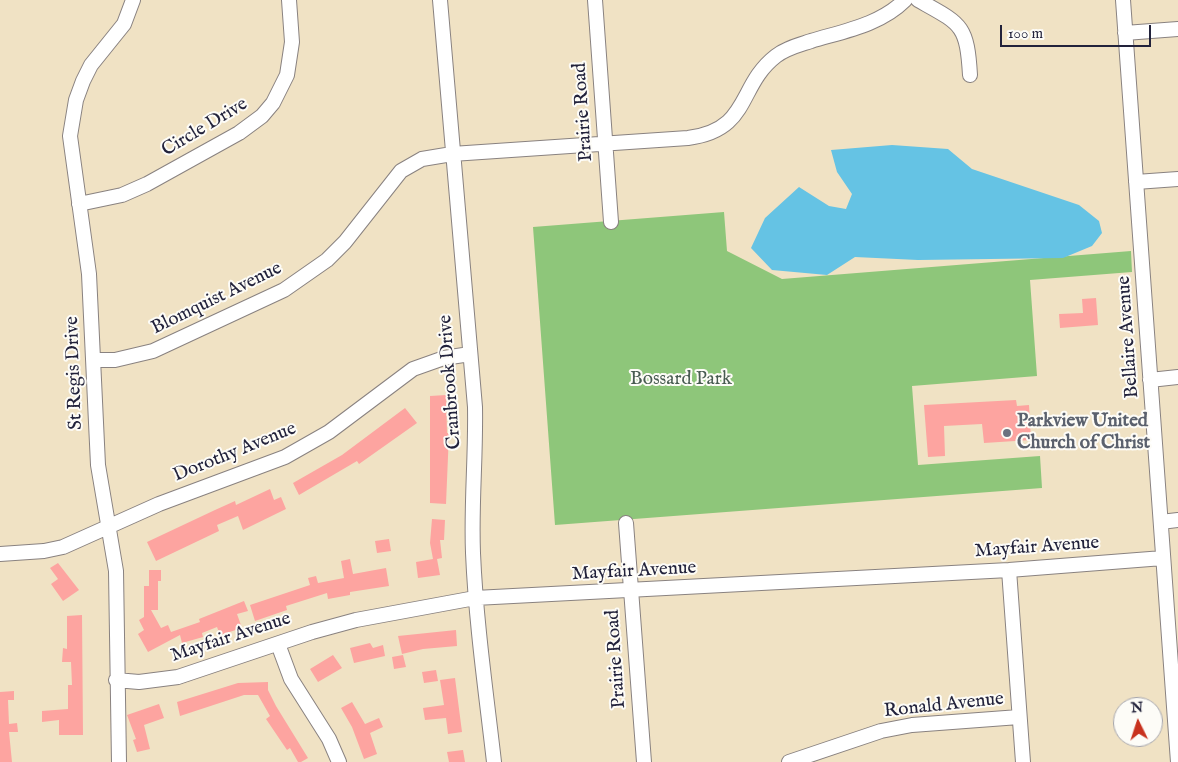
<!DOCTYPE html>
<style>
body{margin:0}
#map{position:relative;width:1178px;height:762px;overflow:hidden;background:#f0e2c4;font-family:"IM FELL English",serif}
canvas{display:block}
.north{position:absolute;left:1113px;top:697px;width:50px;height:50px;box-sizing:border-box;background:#fdfcf7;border:1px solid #a5a5ac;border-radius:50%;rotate:356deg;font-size:14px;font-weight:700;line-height:20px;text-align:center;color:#22223b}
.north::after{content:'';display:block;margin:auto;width:18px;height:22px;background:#c8321e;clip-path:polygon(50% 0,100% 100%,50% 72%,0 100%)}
.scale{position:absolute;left:1000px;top:25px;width:151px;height:22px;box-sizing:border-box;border:2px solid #22223b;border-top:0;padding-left:6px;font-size:15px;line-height:18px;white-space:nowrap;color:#22223b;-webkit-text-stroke:4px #fdfcf7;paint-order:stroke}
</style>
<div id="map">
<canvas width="1178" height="762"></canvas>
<div class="north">N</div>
<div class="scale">100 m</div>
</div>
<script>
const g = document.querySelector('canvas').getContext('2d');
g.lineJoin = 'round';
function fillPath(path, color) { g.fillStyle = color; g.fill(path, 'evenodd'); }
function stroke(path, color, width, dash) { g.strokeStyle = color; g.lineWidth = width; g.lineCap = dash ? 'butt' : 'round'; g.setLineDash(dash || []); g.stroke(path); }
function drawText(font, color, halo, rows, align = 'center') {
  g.font = font + ' "IM FELL English",serif'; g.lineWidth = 4; g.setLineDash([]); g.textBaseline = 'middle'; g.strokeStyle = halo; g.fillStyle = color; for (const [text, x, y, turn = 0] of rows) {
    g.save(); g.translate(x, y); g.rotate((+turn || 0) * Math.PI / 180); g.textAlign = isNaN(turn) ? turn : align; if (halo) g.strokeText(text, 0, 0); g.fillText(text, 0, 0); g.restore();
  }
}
const green = new Path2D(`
 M724,212L727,251L782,279L1131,251L1132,272L1030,280L1037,376L912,386L918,465L1040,456L1042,488L555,525L533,227Z`);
const water = new Path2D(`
 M892,145L948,149L972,169L1079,205L1099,221L1102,233L1092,246L1063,258L918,260L855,257L827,275L772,270L751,248L765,218L799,187L829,206L846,209L852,194L837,172L831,150Z`);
const building = new Path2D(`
 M1096,298L1098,325L1060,328L1059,314L1083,313L1082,299Z
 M446,395L447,433H449L446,504L430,503V396Z
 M1016,400L1017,406L1029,405L1031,440L984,443L982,424L944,426L945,456L928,457L924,405Z
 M405,408L417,423L359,464L357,461L299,495L293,483L342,455Z
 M270,489L274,500L281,497L286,509L243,530L238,516L217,525L219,531L156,561L147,542L215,510L235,501L236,505Z
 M432,519L445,520L444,540H440L442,558L437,559L440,575L418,578L416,562L433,559L430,543Z
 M389,539L391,551L377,553L375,541Z
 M350,559L353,574L386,568L389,586L350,592V595L328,599L327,593L286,606L287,610L255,621L250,605L310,585L308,578L316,576L318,583L344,578L341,561Z
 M58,563L79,590L63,601L51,584L58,579L50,568Z
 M149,570H161V581H158V610H151L161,628L168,625L171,632L200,622L199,619L244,601L248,611L237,614L242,628L220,635L217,627L202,633L203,637L182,643L180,635L148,652L138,634L144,630L139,620L144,617V586H149Z
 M82,615L83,735H59V720L42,722V711L68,709V685H72L71,662H62L63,648L67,649V616Z
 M456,630L457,646L423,649L402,654L398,636Z
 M370,643L373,648L383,645L385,656L354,663L350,648Z
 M333,655L342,668L318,682L310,669Z
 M403,655L406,667L394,669L392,657Z
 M436,670L438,681L424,683L422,672Z
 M455,678L462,732L448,734L446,718L425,720L423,708L444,705L440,680Z
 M268,682V690L276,706L308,758L301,762H298L290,748L287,750L266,719L270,716L258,695H244L180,716L177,702L238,683Z
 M14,691V700H8L9,724L17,723L18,732H9L12,762H0V692Z
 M352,702L365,724L379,718L383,727L370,733L377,754L364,759L352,727L341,708Z
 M159,704L164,718L144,725L150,749L137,752L133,740L136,739L127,715Z
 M463,750L465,762H449L447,752Z`);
const minor = new Path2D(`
 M440,0L475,407C476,456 471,504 473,553C476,623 486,692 494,762
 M595,0L611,222
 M918,0C961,24 967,24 970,75
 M1123,0L1178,762
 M1125,33L1178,29
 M1136,182L1178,179
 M79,204L122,195L147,184L239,133L262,116L273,103L287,75L292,42L289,0
 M93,360H115L153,351L284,290L327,260L345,242L401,171L422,159L452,154L688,138C751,130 737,86 776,56C786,48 799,45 811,41C844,31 880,25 905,0
 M1150,380L1178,377
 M1161,522L1178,520
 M626,523L644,762
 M0,554L44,551L63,547L159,504L285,457L329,432L413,369L444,358L470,354
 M1009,570L1023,762
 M278,644L291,679L329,739L339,762
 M116,680L139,682L178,677L312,632L356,620L475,598L1009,570L1163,558
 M119,762L116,571L98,465L89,274L70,136L76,100L83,81L91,65L124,24L133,0
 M789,762L881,731L912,725L1019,717`);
const markers = [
 [1007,433,5,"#6b7280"]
];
const streetNames = [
 ["Prairie Road",584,112,-94],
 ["Circle Drive",205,128,-31],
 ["Blomquist Avenue",217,299,-26],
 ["Bellaire Avenue",1129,337,-94],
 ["St Regis Drive",75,373,-92],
 ["Cranbrook Drive",451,382,-94],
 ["Dorothy Avenue",235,453,-22],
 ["Mayfair Avenue",1037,548,-4],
 ["Mayfair Avenue",634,572,-3],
 ["Mayfair Avenue",231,638,-18],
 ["Prairie Road",617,659,-94],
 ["Ronald Avenue",944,706,-6]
];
const parkNames = [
 ["Bossard Park",681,380]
];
const worshipNames = [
 ["Parkview United",1017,422],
 ["Church of Christ",1017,444]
];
fillPath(green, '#8ec67a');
fillPath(water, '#65c3e4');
fillPath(building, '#fda4a0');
stroke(minor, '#898280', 16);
stroke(minor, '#fff', 14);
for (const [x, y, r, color] of markers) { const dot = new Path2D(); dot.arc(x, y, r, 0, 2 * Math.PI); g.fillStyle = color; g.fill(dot); stroke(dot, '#fdfcf7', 2); }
drawText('19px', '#22223b', '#fdfcf7', streetNames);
drawText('19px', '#485b51', '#fdfcf7', parkNames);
drawText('bold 19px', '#5b616d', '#fdfcf7', worshipNames, 'left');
</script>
